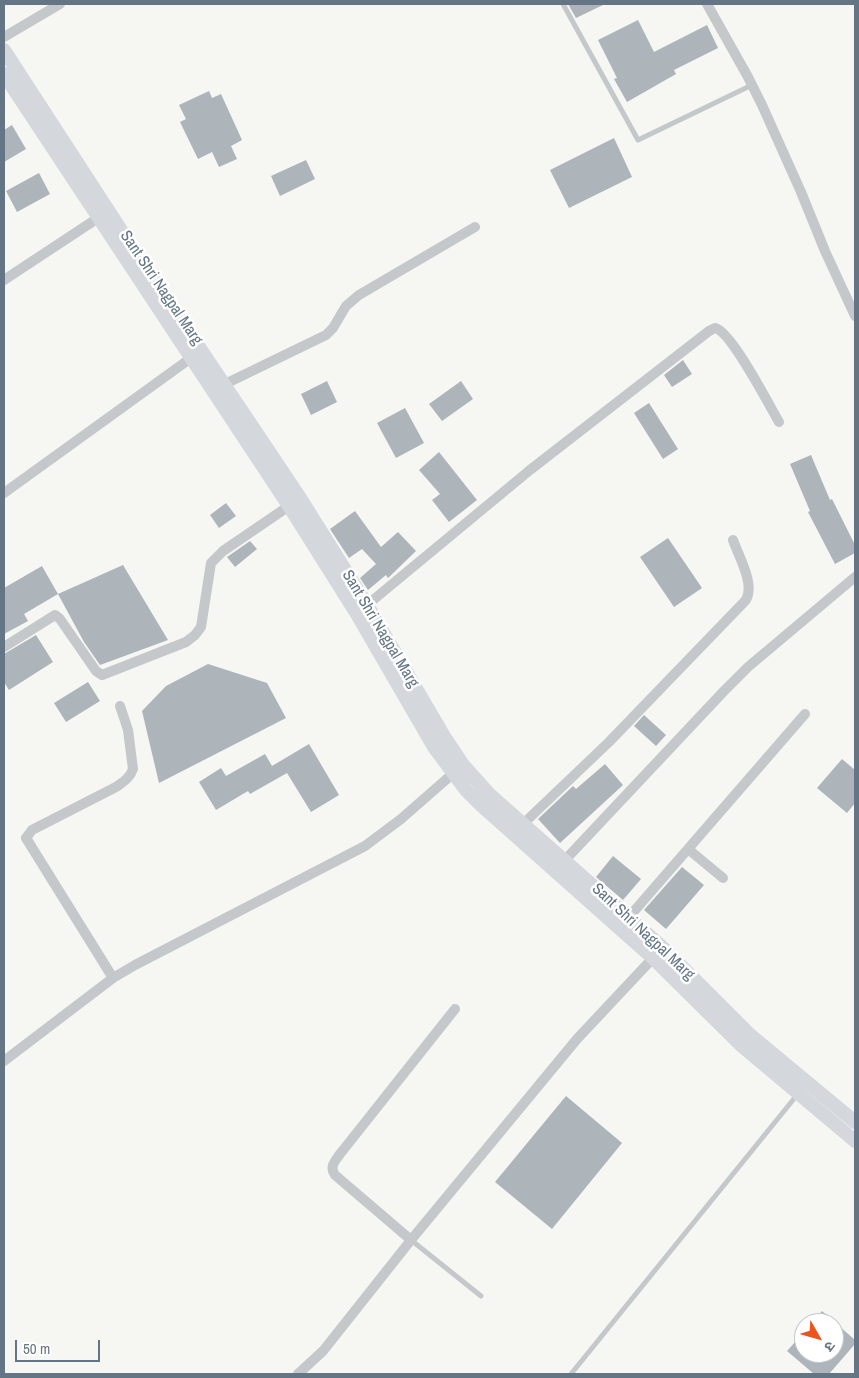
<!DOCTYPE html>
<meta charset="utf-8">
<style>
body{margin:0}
#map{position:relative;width:859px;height:1378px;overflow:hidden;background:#f6f6f3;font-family:"Archivo Narrow","Noto Sans Devanagari",sans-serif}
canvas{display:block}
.frame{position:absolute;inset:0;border:5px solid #647585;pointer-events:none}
.north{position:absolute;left:794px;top:1313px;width:50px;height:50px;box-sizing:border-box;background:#fff;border:1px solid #c1c8ce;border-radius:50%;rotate:128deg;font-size:14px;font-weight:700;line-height:20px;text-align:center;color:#647585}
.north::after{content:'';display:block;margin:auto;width:18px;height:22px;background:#eb541e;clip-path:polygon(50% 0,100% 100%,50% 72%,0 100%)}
.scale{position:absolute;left:15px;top:1340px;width:85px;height:22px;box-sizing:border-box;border:2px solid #647585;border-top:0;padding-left:6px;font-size:15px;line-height:18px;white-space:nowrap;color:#647585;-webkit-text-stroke:4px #fff;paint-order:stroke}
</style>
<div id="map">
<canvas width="859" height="1378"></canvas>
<div class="frame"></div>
<div class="north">उ</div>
<div class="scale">50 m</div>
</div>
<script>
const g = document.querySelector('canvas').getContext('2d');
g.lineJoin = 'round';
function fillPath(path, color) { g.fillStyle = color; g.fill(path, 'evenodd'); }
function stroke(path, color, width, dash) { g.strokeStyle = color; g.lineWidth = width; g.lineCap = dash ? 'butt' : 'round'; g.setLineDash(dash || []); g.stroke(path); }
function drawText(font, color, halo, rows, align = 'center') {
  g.font = font + ' "Archivo Narrow",sans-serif'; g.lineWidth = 5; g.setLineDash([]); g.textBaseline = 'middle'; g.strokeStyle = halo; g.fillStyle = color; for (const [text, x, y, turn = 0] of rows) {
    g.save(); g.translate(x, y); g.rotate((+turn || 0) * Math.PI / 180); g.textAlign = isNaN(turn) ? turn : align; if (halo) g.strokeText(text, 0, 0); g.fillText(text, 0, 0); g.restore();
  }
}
const building = new Path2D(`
 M568,4H605L576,18Z
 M638,20L654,52L707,25L718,48L674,70L676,74L627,102L614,79L617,78L598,40Z
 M209,91L212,98L221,94L242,140L231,146L237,159L219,167L212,152L198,159L180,122L186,119L179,105Z
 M12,125L26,149L4,162V130Z
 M614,138L632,177L569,208L550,170Z
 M306,160L315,179L280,196L271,176Z
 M39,173L50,194L17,212L6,191Z
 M683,360L692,374L672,387L664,375Z
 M327,381L337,402L311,415L301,394Z
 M461,381L473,399L442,421L429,404Z
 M649,403L678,449L663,459L634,413Z
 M405,408L424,443L396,458L377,423Z
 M439,452L477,500L449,522L432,500L440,494L419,470Z
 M811,455L830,500L832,499L855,545V553L835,564L808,512L810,511L790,464Z
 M226,503L236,516L219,528L210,515Z
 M355,511L381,547L398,532L416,551L388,578L386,575L368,590L360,578L376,564L362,549L349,558L330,529Z
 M668,538L702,588L674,607L640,557Z
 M250,541L257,549L235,567L227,557Z
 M123,565L168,640L100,665L84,642L58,594Z
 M42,566L58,594L24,614L28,621L4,634V588Z
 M36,635L53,662L9,690L4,682V654Z
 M208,664L267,683L286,718L159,783L142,711L166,686Z
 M88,682L100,701L66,722L54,703Z
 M644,715L666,735L656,746L634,726Z
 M309,744L339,795L311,812L287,773L250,794L248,791L216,810L199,782L221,768L226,776L265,754L272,766Z
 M842,759L855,770V803L847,813L817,788Z
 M605,764L623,785L560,843L538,819L573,786L576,789Z
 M613,856L641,879L623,900L596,877Z
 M682,867L704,885L666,929L644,910Z
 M566,1096L622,1143L552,1229L495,1182Z
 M822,1311L855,1340V1344L829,1374H814L787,1351L804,1332V1353H834V1323H812Z`);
const lane = new Path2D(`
 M563,4L638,140L752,85
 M411,1240L481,1296
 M571,1374L797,1095`);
const street = new Path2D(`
 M707,4L748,77L762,105L801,192L825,251L855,316
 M4,37L60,4
 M4,280L98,218
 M225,384L326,335L333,328L346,306L359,295L475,227
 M4,493L191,358
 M367,605L530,470L709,331L715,328C731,331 769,405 779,422
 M4,647L55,615L60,619L96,671L102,675L186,642L195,635L201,627L211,563L223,551L289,506
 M524,823L609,742L746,600C755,584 739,557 733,540
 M688,849L723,878
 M565,860L724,691L748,667L855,577
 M629,917L805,714
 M113,978L26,838L32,830L116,787C123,782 130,778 133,769L128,730L120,706
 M4,1061L113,978L135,965L365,846L401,819L457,770
 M411,1240L335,1175C329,1167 335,1161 340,1154L455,1009
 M298,1374L323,1351L411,1240L577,1039L653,958`);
const secondary = new Path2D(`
 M4,50L130,244L300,498L367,605L445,738L463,765L489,794L662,947L750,1035L855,1122
 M4,74L289,506L357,614L434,747L466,790L481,805L653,958L742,1046L855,1141`);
const streetNames = [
 ["Sant Shri Nagpal Marg",161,288,56],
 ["Sant Shri Nagpal Marg",380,629,59],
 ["Sant Shri Nagpal Marg",643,932,43]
];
fillPath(building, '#adb4ba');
stroke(lane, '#c4c8cb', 5);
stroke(street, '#c4c8cb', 10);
stroke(secondary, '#d4d8dd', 14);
drawText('16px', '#647585', '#fff', streetNames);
</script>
